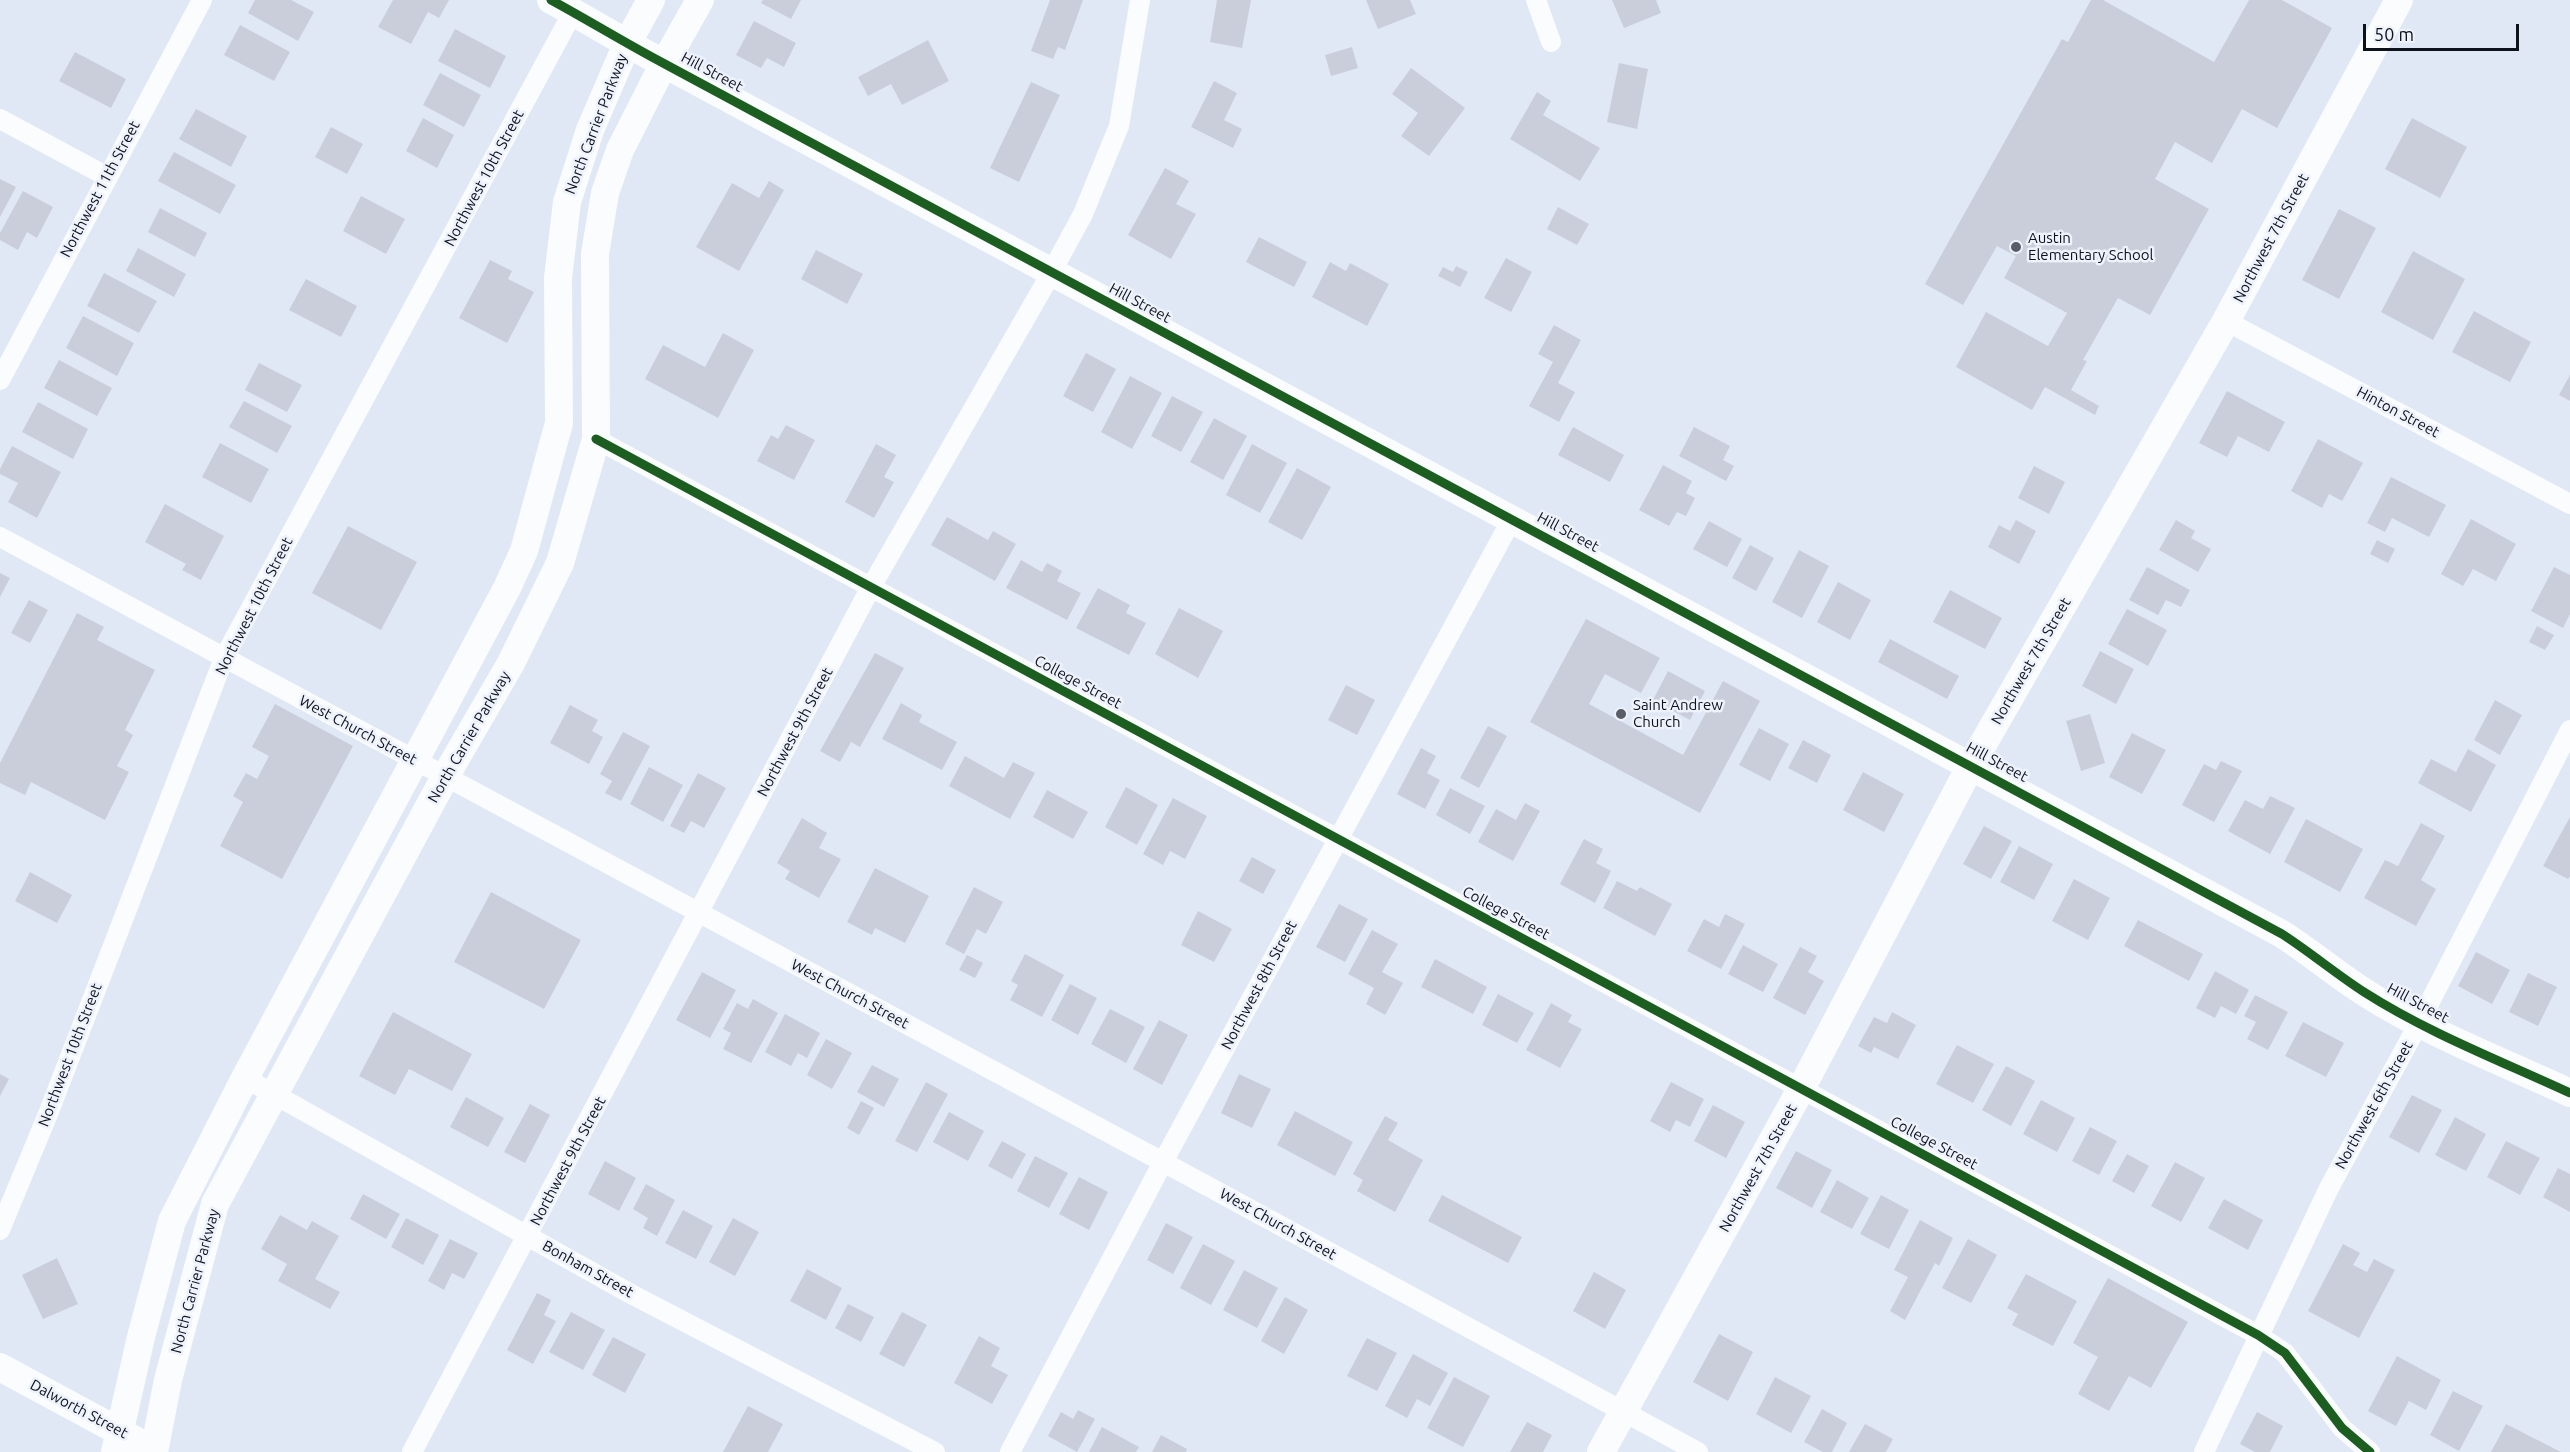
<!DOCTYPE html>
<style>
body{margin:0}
#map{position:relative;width:2570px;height:1452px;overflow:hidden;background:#e0e8f6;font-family:Ubuntu,sans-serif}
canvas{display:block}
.scale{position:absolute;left:2363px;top:24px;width:156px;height:27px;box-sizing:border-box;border:3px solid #0e121b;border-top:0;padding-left:8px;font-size:18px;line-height:21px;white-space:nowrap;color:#0e121b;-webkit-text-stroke:4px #edf2fc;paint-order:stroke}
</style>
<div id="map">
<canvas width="2570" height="1452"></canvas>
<div class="scale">50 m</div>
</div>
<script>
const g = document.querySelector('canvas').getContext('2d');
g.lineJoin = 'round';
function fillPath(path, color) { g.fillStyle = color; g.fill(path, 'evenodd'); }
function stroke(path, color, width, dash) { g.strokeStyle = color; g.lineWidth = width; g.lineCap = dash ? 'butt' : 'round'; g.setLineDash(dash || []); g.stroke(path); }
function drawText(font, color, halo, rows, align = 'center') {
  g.font = font + ' Ubuntu,sans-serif'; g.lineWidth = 5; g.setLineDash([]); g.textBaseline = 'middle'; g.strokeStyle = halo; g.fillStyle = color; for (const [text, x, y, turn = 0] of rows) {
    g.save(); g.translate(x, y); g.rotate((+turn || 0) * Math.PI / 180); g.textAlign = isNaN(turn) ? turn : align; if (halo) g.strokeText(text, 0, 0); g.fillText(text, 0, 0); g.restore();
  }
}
const building = new Path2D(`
 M255,0H291L314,12L298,41L248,13Z
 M393,0H449L439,18L428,12L411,44L378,27Z
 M763,0H801L791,19L761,3Z
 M1050,0H1083L1065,50L1058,47L1053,59L1031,51Z
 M1217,0H1251L1242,48L1210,42Z
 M1366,0H1410L1416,14L1378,29Z
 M1612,0H1656L1661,13L1624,28Z
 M2091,0H2103L2214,62L2249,0H2282L2332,28L2277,128L2242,109L2212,163L2175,142L2155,179L2209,209L2150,315L2118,298L2083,360L2087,361L2071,390L2099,406L2095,415L2045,387L2032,410L1956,367L1986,312L2048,346L2067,313L2004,278L2016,256L1997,246L1963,305L1925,284L2062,39L2068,42Z
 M754,21L796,43L784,67L767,58L761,68L736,55Z
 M240,25L290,52L274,81L224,55Z
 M455,29L506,56L490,88L438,61Z
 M928,40L949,81L902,105L891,84L868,96L858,77Z
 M1352,47L1358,68L1331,76L1325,55Z
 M75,52L126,79L111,108L59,81Z
 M1619,63L1648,69L1637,129L1607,122Z
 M1411,68L1465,108L1429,156L1401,136L1418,113L1392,94Z
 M440,73L481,95L464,127L423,105Z
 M1214,81L1237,93L1224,120L1242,129L1233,148L1191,127Z
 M1031,82L1060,95L1019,182L990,168Z
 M1537,92L1551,101L1543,115L1600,148L1580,181L1510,139Z
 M196,109L247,136L231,167L179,139Z
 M423,118L454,135L437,168L406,151Z
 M2412,118L2467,147L2440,198L2385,169Z
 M331,127L363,144L347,174L315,157Z
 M174,152L236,185L220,214L158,181Z
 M1165,168L1189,181L1176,204L1196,214L1171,259L1128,235Z
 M0,179L16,187L0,217Z
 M769,181L784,190L739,271L696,247L732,183L759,198Z
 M23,191L53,207L37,238L27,232L18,250L0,240V233Z
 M361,196L405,219L386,254L343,231Z
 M1558,207L1589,224L1577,245L1547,229Z
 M160,208L207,233L195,257L148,232Z
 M2339,209L2376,228L2339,299L2302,280Z
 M1259,237L1307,262L1294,287L1246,262Z
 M138,248L186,274L174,297L126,271Z
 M816,250L863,274L847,304L801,279Z
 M2413,251L2465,279L2433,340L2381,312Z
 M1506,258L1532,272L1511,312L1484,298Z
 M490,260L512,271L508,279L534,292L507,343L459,318Z
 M1330,262L1346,271L1350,263L1389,284L1367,326L1312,297Z
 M1456,266L1468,272L1460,287L1438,276L1443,267L1453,272Z
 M104,273L157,301L139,333L87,306Z
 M306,279L357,306L341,337L289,310Z
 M2474,311L2531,342L2510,382L2452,352Z
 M83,316L134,343L117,376L66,348Z
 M1554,325L1581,340L1558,383L1575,392L1559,422L1529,406L1553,362L1538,354Z
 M723,333L754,350L718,418L645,379L663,345L705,367Z
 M1086,353L1116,369L1093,412L1063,396Z
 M59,360L112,388L97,416L44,388Z
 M259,363L302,385L287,412L245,390Z
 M2570,375V401L2559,395Z
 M1130,376L1162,393L1132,449L1101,432Z
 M2227,391L2285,422L2269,452L2238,436L2227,457L2199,443Z
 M1172,396L1203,412L1181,452L1151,436Z
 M244,401L292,426L277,453L229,427Z
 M38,402L88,429L73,459L22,432Z
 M1214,418L1247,436L1223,480L1190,462Z
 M786,425L815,440L794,480L757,461L771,435L778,439Z
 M1573,427L1624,455L1610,482L1558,455Z
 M1694,427L1730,446L1723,460L1734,466L1726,481L1679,456Z
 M2318,439L2363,463L2342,501L2329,494L2322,508L2291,491Z
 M220,443L269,469L251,503L202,477Z
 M876,444L896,455L884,477L894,482L874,518L845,502Z
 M1252,444L1287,463L1260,513L1226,495Z
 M12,446L61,472L37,518L8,502L18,483L0,474V469Z
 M1663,465L1692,481L1686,493L1695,498L1686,516L1677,512L1669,526L1639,510Z
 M2034,466L2065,482L2049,514L2018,498Z
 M1297,468L1331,487L1302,540L1268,522Z
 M2391,477L2446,505L2429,537L2392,518L2385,532L2367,523Z
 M165,504L224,536L201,580L182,570L186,564L145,542Z
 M947,517L988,540L993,531L1016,544L995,581L931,545Z
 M2471,519L2516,544L2496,581L2473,569L2463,586L2441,574Z
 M2016,520L2036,531L2019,564L1988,547L1999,525L2010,531Z
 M2176,520L2195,531L2191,538L2211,549L2198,572L2159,550Z
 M1709,521L1742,539L1727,567L1693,549Z
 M348,526L417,562L381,630L312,593Z
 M2377,540L2395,549L2388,563L2370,554Z
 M1750,545L1774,558L1756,591L1732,578Z
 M1799,550L1829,566L1802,618L1772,602Z
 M1021,560L1042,572L1047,563L1062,571L1057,581L1081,593L1067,620L1006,588Z
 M2147,567L2190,590L2181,607L2166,600L2158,615L2129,600Z
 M2554,567L2570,575V614L2563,628L2531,611Z
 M0,573L10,578L0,597Z
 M1838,582L1871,600L1850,640L1817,622Z
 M1098,588L1130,605L1126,613L1146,623L1129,655L1076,628Z
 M1950,590L2002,618L1985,649L1933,622Z
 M29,600L48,610L30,643L11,633Z
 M1179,608L1223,631L1198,678L1155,654Z
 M2127,609L2167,630L2148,666L2108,644Z
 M77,613L104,627L97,640L155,670L125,730L133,735L117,766L129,772L105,820L31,782L25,795L0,783V763Z
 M1586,619L1660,658L1641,693L1605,674L1589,704L1683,755L1723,681L1760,701L1700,813L1530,722Z
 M2537,626L2554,635L2545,650L2529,642Z
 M1890,639L1959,676L1947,699L1878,662Z
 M2100,651L2134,669L2116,704L2082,686Z
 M875,653L904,668L860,747L851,742L840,762L820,751Z
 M1668,671L1705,691L1690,720L1653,700Z
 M1346,685L1375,700L1357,735L1328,720Z
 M2495,700L2522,715L2500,755L2474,740Z
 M901,703L922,715L919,722L957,742L942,770L882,739Z
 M275,704L353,746L282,879L220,846L243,802L233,796L246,773L257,779L269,756L252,747Z
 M570,705L598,720L592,731L603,737L589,764L550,743Z
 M2090,714L2105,763L2081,771L2066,721Z
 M1488,726L1507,736L1479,788L1460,778Z
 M1759,728L1789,744L1770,781L1739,765Z
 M623,732L650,746L621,801L605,793L612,781L600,774Z
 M2132,733L2166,750L2142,794L2109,777Z
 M1803,740L1831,755L1817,783L1788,768Z
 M1421,748L1436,756L1427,773L1440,780L1425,809L1397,794Z
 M2468,749L2496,765L2471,812L2418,783L2431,759L2456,772Z
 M965,756L1004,778L1013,762L1035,773L1010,819L949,786Z
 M2221,761L2242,771L2214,822L2182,805L2204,764L2216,770Z
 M649,767L683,785L663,822L630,804Z
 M1863,772L1904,794L1884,832L1843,810Z
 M698,773L726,788L704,828L691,821L684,833L670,826Z
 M1126,787L1158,805L1137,845L1105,827Z
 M1450,788L1485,806L1470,834L1436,815Z
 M1047,790L1088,812L1073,839L1033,817Z
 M2270,796L2295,808L2270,854L2228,831L2245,800L2263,809Z
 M1173,798L1207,816L1185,859L1170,851L1163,865L1143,854Z
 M1525,803L1540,811L1513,861L1478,842L1496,809L1516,820Z
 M2570,817V876L2568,879L2543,866Z
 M802,818L827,833L819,848L841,859L819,898L785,879L790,871L777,863Z
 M2306,819L2363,849L2340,892L2284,862Z
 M2421,823L2445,836L2421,880L2436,889L2416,926L2364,898L2385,860L2398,866Z
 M1984,826L2012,841L1991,879L1963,864Z
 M1584,839L1603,849L1596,863L1611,871L1595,903L1560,884Z
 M2019,846L2053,864L2034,900L2000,882Z
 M1252,857L1276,870L1263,894L1239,881Z
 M875,868L929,896L905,943L875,928L872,935L847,922Z
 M30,872L72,895L57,923L15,901Z
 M2074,879L2110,898L2088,940L2052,921Z
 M1617,881L1637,891L1640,887L1672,904L1655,936L1603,908Z
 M974,887L1003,902L986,934L977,929L964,954L945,944Z
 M491,892L581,940L544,1009L454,962Z
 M1339,904L1368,919L1345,962L1316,947Z
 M1198,911L1232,929L1214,962L1181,945Z
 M1725,914L1745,924L1721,969L1687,951L1704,919L1719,927Z
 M2138,920L2203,954L2189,981L2124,946Z
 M1372,930L1398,944L1382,972L1403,983L1385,1015L1366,1004L1374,988L1348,974Z
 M1743,945L1778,964L1763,992L1728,974Z
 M1800,947L1817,956L1808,972L1824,981L1805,1015L1773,998Z
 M2476,952L2510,970L2492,1004L2458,986Z
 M1025,954L1064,975L1042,1017L1010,1000L1018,985L1011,981Z
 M967,955L983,963L975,978L959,970Z
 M1435,959L1487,987L1473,1014L1421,987Z
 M2215,971L2249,990L2236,1014L2221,1006L2215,1018L2196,1008Z
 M702,972L736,990L710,1038L676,1020Z
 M2528,973L2557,987L2538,1026L2509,1012Z
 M1070,984L1097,998L1078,1035L1051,1020Z
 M1498,994L1534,1013L1517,1043L1482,1025Z
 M2255,995L2288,1012L2268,1050L2247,1039L2256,1022L2244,1016Z
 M753,999L778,1013L751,1063L723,1049L731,1033L723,1029L737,1003L748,1009Z
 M1551,1003L1572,1015L1568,1022L1582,1029L1560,1068L1526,1050Z
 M1110,1009L1145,1027L1126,1063L1091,1044Z
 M393,1012L472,1054L452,1091L409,1069L395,1095L359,1076Z
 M1892,1012L1916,1025L1898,1059L1874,1047L1871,1053L1858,1046L1874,1017L1887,1023Z
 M785,1014L820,1033L807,1058L798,1053L791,1066L765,1052Z
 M1159,1020L1188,1035L1162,1085L1133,1069Z
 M2303,1022L2344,1043L2326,1077L2285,1056Z
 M826,1039L852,1053L832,1089L807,1075Z
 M1957,1045L1994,1064L1973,1103L1936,1084Z
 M872,1065L899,1079L884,1107L857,1092Z
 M2006,1066L2035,1081L2011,1126L1982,1110Z
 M0,1074L9,1079L0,1096Z
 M1239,1074L1271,1089L1252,1128L1221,1113Z
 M926,1082L948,1094L917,1152L895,1141Z
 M1671,1082L1704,1099L1690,1127L1676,1120L1670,1132L1650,1121Z
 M2412,1095L2442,1110L2419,1153L2389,1137Z
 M466,1097L504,1118L488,1147L450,1127Z
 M2041,1100L2075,1118L2057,1152L2023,1134Z
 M861,1101L874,1108L859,1135L847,1128Z
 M530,1104L550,1115L525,1163L504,1152Z
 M1713,1105L1745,1122L1726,1158L1694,1141Z
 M1295,1111L1353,1142L1335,1176L1277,1145Z
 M949,1112L984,1131L968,1161L933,1142Z
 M1385,1116L1398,1123L1388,1140L1423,1160L1395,1212L1357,1191L1363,1180L1353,1174Z
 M2455,1117L2486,1134L2466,1171L2435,1155Z
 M2090,1127L2117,1141L2099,1175L2072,1161Z
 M1002,1141L1026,1154L1012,1179L988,1166Z
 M2506,1141L2540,1158L2520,1195L2487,1177Z
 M1796,1151L1832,1170L1812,1208L1776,1188Z
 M2127,1154L2149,1166L2134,1193L2112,1181Z
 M1035,1156L1068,1173L1049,1208L1017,1191Z
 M605,1161L636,1178L619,1211L588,1194Z
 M2175,1162L2205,1178L2181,1222L2151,1206Z
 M2558,1168L2570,1174V1212L2543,1197Z
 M1079,1177L1108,1192L1089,1230L1059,1214Z
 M1837,1180L1869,1198L1852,1229L1820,1212Z
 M646,1184L675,1200L657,1236L643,1228L648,1218L633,1209Z
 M363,1194L400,1214L386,1239L350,1219Z
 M1442,1195L1522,1237L1508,1263L1428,1221Z
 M1881,1195L1909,1210L1889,1249L1860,1234Z
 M2224,1199L2263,1220L2248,1250L2208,1228Z
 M683,1210L713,1226L696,1259L665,1243Z
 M280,1215L307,1230L312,1221L339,1236L315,1279L340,1292L330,1309L278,1281L287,1264L261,1249Z
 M406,1218L439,1235L423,1265L391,1247Z
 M733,1218L759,1232L735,1276L709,1262Z
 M1920,1220L1953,1238L1939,1266L1935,1263L1905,1320L1890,1311L1908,1277L1894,1270Z
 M1166,1223L1193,1237L1173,1274L1147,1260Z
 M450,1239L478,1253L464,1279L452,1273L444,1290L428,1281Z
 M1968,1239L1997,1255L1971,1303L1942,1288Z
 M1203,1244L1235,1261L1211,1305L1180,1288Z
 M2343,1244L2360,1253L2353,1265L2367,1272L2374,1259L2395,1270L2359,1338L2308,1311Z
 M57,1258L78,1304L43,1319L22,1275Z
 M807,1269L842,1288L826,1320L790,1301Z
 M1244,1270L1278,1288L1257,1328L1223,1310Z
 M1594,1272L1626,1290L1605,1329L1573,1311Z
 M2026,1274L2077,1301L2053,1346L2012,1325L2018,1314L2007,1308Z
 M2108,1278L2188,1322L2151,1388L2129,1376L2109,1411L2078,1394L2098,1357L2073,1343Z
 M537,1293L551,1300L544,1315L556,1321L533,1364L507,1350Z
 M1285,1297L1308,1310L1284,1354L1261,1341Z
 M848,1304L874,1317L861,1342L835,1328Z
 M571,1312L605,1330L583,1370L549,1352Z
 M902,1312L927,1325L904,1367L879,1354Z
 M1719,1334L1753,1352L1728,1401L1693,1382Z
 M979,1336L1000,1348L991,1366L1008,1375L992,1404L954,1383Z
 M613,1337L646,1354L625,1393L592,1375Z
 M1367,1338L1397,1353L1377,1391L1347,1376Z
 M1413,1354L1448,1373L1430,1406L1417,1399L1407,1418L1385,1406Z
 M2397,1356L2441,1380L2426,1410L2409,1401L2396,1426L2368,1411Z
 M1454,1377L1490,1396L1463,1447L1427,1428Z
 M1775,1377L1811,1396L1791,1433L1756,1414Z
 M2453,1391L2483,1406L2459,1451L2430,1435Z
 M748,1406L783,1424L768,1452H723Z
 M1822,1409L1847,1423L1832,1452H1823L1804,1442Z
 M1078,1410L1095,1419L1077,1452L1048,1436L1061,1412L1073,1419Z
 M2257,1412L2283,1426L2270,1452H2255L2240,1444Z
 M1527,1422L1552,1435L1543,1452H1510Z
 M1865,1424L1893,1439L1886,1452H1849Z
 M2506,1424L2561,1452H2491Z
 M1102,1427L1139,1447L1136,1452H1089Z
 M1161,1435L1187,1449L1186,1452H1152Z`);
const street = new Path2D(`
 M1536,0L1551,42
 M0,119L106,176
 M2226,321L2570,504
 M0,380L202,0
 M596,439L2258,1335L2285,1353L2342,1428L2370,1452
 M0,537L1163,1162L1698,1452
 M245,1078L631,1294L935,1452
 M0,1230L48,1114L224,658L573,12
 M412,1452L871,587L1045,284L1083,214L1119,126L1140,0
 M1010,1452L1163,1162L1512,519
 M2204,1452L2329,1188L2419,1023L2570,730`);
const secondary = new Path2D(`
 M551,0C588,20 625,43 663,63C1203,352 1743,641 2282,934C2310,952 2336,974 2364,992C2428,1033 2501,1061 2570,1093
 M0,1367L135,1440
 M115,1452L141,1337L172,1221L245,1078L507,588L524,551L559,423L558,278L567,202L590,130L627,44L651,0
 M154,1452L168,1380L215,1204L445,777L511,663L560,563L596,439L595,254L605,193L620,150L659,73L700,0
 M1601,1452L1801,1089L1971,765L2226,321L2399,0`);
const cycleway = new Path2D(`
 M551,0C588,20 625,43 663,63C1203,352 1743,641 2282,934C2310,952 2336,974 2364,992C2428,1033 2501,1061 2570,1093
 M596,439L2258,1335L2285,1353L2342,1428L2370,1452`);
const markers = [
 [2016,247,6,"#585d68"],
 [1621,714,6,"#585d68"]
];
const streetNames = [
 ["Hill Street",712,72,28],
 ["North Carrier Parkway",596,124,-69],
 ["Northwest 10th Street",484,178,-62],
 ["Northwest 11th Street",100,189,-62],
 ["Northwest 7th Street",2271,238,-62],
 ["Hill Street",1140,303,28],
 ["Hinton Street",2398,412,28],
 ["Hill Street",1568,532,28],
 ["Northwest 10th Street",254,606,-63],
 ["Northwest 7th Street",2031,661,-60],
 ["College Street",1078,682,28],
 ["West Church Street",358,730,28],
 ["Northwest 9th Street",795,732,-62],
 ["North Carrier Parkway",469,737,-60],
 ["Hill Street",1997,762,28],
 ["College Street",1506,913,28],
 ["Northwest 8th Street",1259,985,-62],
 ["West Church Street",850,994,28],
 ["Hill Street",2418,1003,28],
 ["Northwest 10th Street",70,1055,-69],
 ["Northwest 6th Street",2374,1105,-61],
 ["College Street",1934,1143,28],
 ["Northwest 9th Street",568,1161,-62],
 ["Northwest 7th Street",1758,1168,-61],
 ["West Church Street",1278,1224,29],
 ["Bonham Street",588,1269,29],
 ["North Carrier Parkway",195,1281,-75],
 ["Dalworth Street",79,1409,28]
];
const poiNames = [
 ["Austin",2028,238],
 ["Elementary School",2028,255],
 ["Saint Andrew",1633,705],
 ["Church",1633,722]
];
fillPath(building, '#caceda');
stroke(street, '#fafcfe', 20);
stroke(secondary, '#fafcfe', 28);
stroke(cycleway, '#1b5e20', 9);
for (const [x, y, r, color] of markers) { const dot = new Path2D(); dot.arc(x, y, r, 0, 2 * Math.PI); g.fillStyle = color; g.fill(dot); stroke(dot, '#edf2fc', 2); }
drawText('15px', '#0e121b', '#edf2fc', streetNames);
drawText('15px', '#0e121b', '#edf2fc', poiNames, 'left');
</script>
